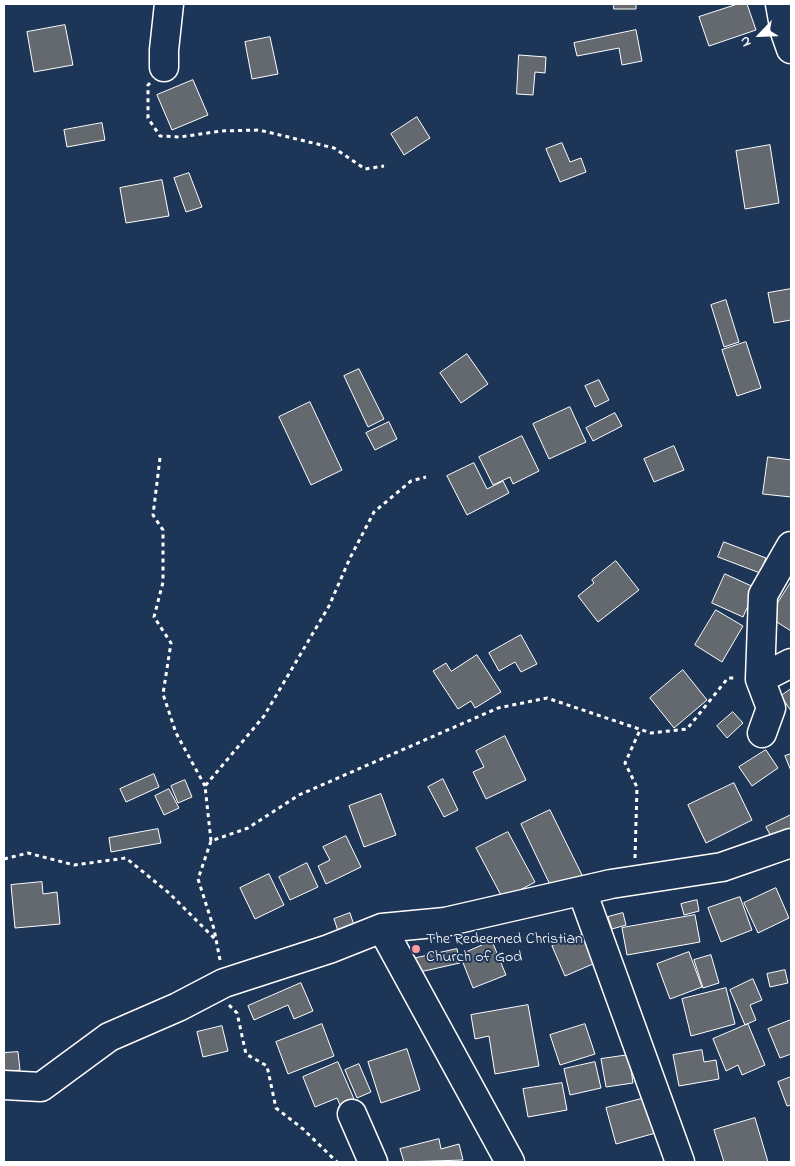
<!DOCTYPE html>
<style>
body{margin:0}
#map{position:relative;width:795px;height:1166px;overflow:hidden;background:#1d3557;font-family:"Indie Flower",sans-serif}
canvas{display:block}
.frame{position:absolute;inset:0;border:5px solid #fff;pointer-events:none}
.north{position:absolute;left:735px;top:10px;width:50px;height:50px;-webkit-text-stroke:4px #1d3557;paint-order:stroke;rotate:246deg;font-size:14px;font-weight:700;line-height:20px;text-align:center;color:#fff}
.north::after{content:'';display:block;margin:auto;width:18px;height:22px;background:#fff;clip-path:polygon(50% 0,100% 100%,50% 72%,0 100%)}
</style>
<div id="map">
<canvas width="795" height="1166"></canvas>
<div class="frame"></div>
<div class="north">N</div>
</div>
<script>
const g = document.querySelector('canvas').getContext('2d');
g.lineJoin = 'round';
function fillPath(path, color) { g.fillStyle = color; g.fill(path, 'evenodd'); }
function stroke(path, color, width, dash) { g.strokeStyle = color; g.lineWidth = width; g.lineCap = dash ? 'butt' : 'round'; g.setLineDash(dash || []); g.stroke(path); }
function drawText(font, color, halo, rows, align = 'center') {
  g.font = font + ' "Indie Flower",sans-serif'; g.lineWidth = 4; g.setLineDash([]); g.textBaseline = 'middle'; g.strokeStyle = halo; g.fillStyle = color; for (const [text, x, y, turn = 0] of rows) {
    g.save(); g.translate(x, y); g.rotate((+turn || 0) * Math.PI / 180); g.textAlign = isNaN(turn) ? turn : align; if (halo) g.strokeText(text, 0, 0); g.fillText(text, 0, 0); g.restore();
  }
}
const building = new Path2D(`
 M614,4H636V9H614Z
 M738,4H747L756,30L709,46L699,17Z
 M65,25L73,65L34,72L27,32Z
 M636,30L642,61L622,65L619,48L577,56L574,43Z
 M270,37L278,74L252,79L245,42Z
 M519,55L546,57L545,73L535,72L533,95L517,94Z
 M193,80L208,115L172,130L157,95Z
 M417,117L430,138L404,155L391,134Z
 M102,123L105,140L67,147L64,130Z
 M562,143L570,162L581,158L586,172L560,182L546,149Z
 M770,145L779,203L745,209L736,151Z
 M189,173L202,207L186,212L174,178Z
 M162,180L169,216L126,223L120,188Z
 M791,289V320L774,323L768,293Z
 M726,300L739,342L724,347L711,305Z
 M746,342L761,388L737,396L722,350Z
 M467,354L488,384L461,403L440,373Z
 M359,369L384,419L368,427L344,376Z
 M599,380L609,400L595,407L585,386Z
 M310,402L342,470L311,485L279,417Z
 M570,407L586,442L549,459L533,424Z
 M615,413L622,426L593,441L586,428Z
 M389,422L397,439L375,450L366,433Z
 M522,436L539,471L513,484L510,477L493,485L479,457Z
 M674,446L684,470L654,482L644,459Z
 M768,457L791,460V497L763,494Z
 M474,463L487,489L503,481L509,493L467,515L447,476Z
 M724,542L766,558L760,573L718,557Z
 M616,561L639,590L598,622L578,596L594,583L592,580Z
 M725,574L756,588L743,617L712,603Z
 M791,582V631L769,617Z
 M716,610L743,626L722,662L695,645Z
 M521,635L537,664L521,672L515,662L499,671L489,653Z
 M477,655L501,692L475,708L471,701L458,709L433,671L446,663L451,671Z
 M683,670L707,700L674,728L650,698Z
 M791,689V711L781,696Z
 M733,712L743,723L727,738L717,726Z
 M505,736L526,780L486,799L473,772L484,767L476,751Z
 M766,750L778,768L752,786L739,767Z
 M791,754V771L785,756Z
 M154,774L159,787L126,802L120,789Z
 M443,779L458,810L444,817L428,787Z
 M185,780L192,797L178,803L171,786Z
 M734,783L752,820L706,843L688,805Z
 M169,789L179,808L164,815L155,796Z
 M381,794L396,835L364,847L349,806Z
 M550,810L583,877L553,891L521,824Z
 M791,815V836L775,844L766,827Z
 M158,829L161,843L111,852L109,838Z
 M508,832L535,882L503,899L476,848Z
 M346,836L361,867L326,884L318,866L330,860L323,847Z
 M307,863L318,887L290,900L279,877Z
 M269,874L284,905L255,919L240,888Z
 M42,882L43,894L57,892L60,924L15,928L11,885Z
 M776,888L789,918L758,933L744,903Z
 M740,897L752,930L721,942L708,908Z
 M697,900L699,911L684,915L681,904Z
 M350,913L358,937L342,943L334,919Z
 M623,913L626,925L612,929L608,917Z
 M695,915L700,942L627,955L622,928Z
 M588,932L600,961L565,976L552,946Z
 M492,941L506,975L473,988L460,955Z
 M457,949L460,963L415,973L412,959Z
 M689,952L702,987L670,999L657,964Z
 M711,955L719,983L703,988L694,960Z
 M785,970L788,983L770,987L767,974Z
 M753,979L762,1000L750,1005L756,1020L745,1025L730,990Z
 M301,983L313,1011L294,1019L288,1005L254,1020L248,1006Z
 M726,988L735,1024L691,1036L682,999Z
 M528,1005L539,1066L495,1074L489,1036L475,1039L471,1015Z
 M791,1020V1054L780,1058L768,1029Z
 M322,1024L334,1056L288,1074L276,1042Z
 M585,1024L595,1054L560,1065L550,1035Z
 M748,1024L765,1065L742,1075L738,1065L726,1071L713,1039Z
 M222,1026L228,1051L203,1057L197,1032Z
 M407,1049L420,1090L381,1103L368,1062Z
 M702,1050L704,1062L716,1060L719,1079L679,1086L673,1055Z
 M18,1052L20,1070L4,1072V1053Z
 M629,1055L633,1083L606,1087L601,1059Z
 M338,1062L354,1099L340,1105L337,1098L315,1107L303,1077Z
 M595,1062L601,1088L570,1095L564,1069Z
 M359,1064L371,1092L357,1098L345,1070Z
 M791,1077V1105L787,1106L778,1082Z
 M562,1083L567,1110L528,1117L523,1089Z
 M653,1096L663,1131L616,1144L606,1108Z
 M755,1118L768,1162H724L714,1130Z
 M439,1139L441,1149L459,1144L463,1160L404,1162L400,1149Z`);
const path = new Path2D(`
 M150,83L148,85V118L160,136L180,137L221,131L259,130L334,148L365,169L384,166
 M160,458L153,515L163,530V582L154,617L171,643L163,694L176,733L205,786
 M211,841L205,786L264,716L329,606L350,558L374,512L411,481L426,477
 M635,858L637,787L625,763L640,730
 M4,859L28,853L74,865L126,858L169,893L215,939
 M220,960L214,929L198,879L211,841L248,828L299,795L498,708L547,698L651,733L687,729L728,678H737
 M229,1005L237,1013L246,1054L267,1066L276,1108L303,1129L337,1162`);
const minor = new Path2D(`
 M780,4L785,32L791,49
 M164,67V50L169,4
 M760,679L791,663
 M762,733L771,708L760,679L763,595L791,546
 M582,891L680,1162
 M382,928L510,1162
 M4,1085L41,1087L109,1037L178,1007L224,983L329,949L382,928L445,922L611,884L722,867L791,843
 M352,1114L373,1162`);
const markers = [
 [416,949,5,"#ff9aa2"]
];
const poiNames = [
 ["The Redeemed Christian",426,940],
 ["Church of God",426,958]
];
fillPath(building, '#63696e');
stroke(building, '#fff', 1);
stroke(minor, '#fff', 31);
stroke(path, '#fff', 3, [4, 4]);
stroke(minor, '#1d3557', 28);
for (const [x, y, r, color] of markers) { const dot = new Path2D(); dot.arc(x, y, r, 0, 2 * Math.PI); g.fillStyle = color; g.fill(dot); stroke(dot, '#1d3557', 2); }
drawText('16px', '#fff', '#1d3557', poiNames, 'left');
</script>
